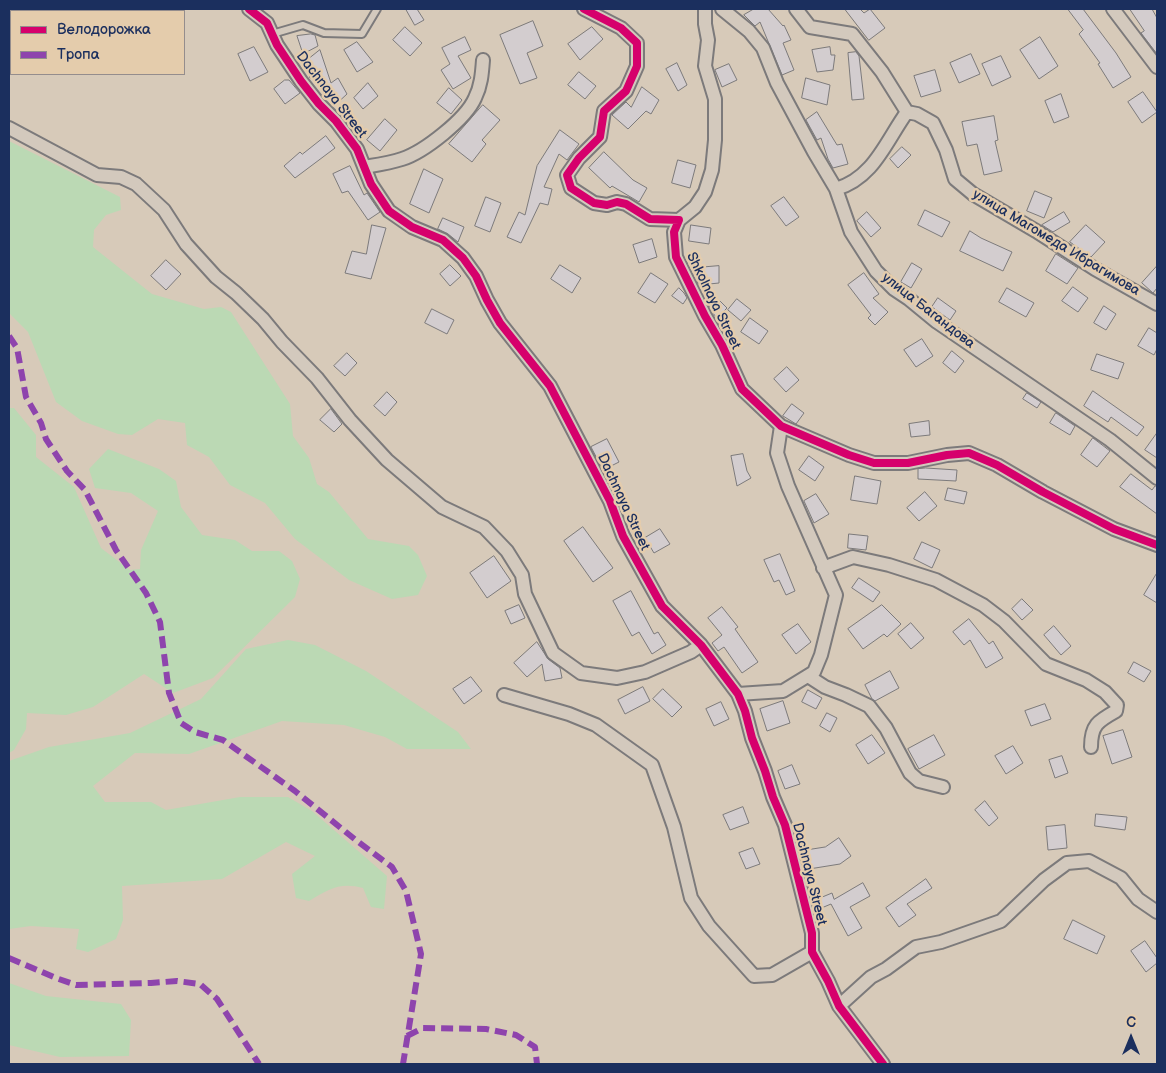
<!DOCTYPE html>
<meta charset="utf-8">
<style>
body{margin:0}
#map{position:relative;width:1166px;height:1073px;overflow:hidden;background:#d7cab9;font-family:"Balsamiq Sans",sans-serif}
canvas{display:block}
.frame{position:absolute;inset:0;border:10px solid #1b2f5e;pointer-events:none}
.legend{position:absolute;left:10px;top:10px;width:175px;height:65px;box-sizing:border-box;background:#e4ccac;border:1px solid #948d8d;margin:0;padding:6px 9px;list-style:none;font-size:15px;color:#1b2f5e}
.legend li{display:flex;align-items:center;gap:10px;height:25px}
.legend b{width:25px;border:1px solid #948d8d}
.north{position:absolute;left:1106px;top:1013px;width:50px;height:50px;-webkit-text-stroke:4px #e4ccac;paint-order:stroke;rotate:0deg;font-size:14px;font-weight:700;line-height:20px;text-align:center;color:#1b2f5e}
.north::after{content:'';display:block;margin:auto;width:18px;height:22px;background:#1b2f5e;clip-path:polygon(50% 0,100% 100%,50% 72%,0 100%)}
</style>
<div id="map">
<canvas width="1166" height="1073"></canvas>
<div class="frame"></div>
<ul class="legend">
<li><b style="height:6px;background:#d6006c"></b>Велодорожка</li>
<li><b style="height:6px;background:#8e44ad"></b>Тропа</li>
</ul>
<div class="north">С</div>
</div>
<script>
const g = document.querySelector('canvas').getContext('2d');
g.lineJoin = 'round';
function fillPath(path, color) { g.fillStyle = color; g.fill(path, 'evenodd'); }
function stroke(path, color, width, dash) { g.strokeStyle = color; g.lineWidth = width; g.lineCap = dash ? 'butt' : 'round'; g.setLineDash(dash || []); g.stroke(path); }
function drawText(font, color, halo, rows, align = 'center') {
  g.font = font + ' "Balsamiq Sans",sans-serif'; g.lineWidth = 5; g.setLineDash([]); g.textBaseline = 'middle'; g.strokeStyle = halo; g.fillStyle = color; for (const [text, x, y, turn = 0] of rows) {
    g.save(); g.translate(x, y); g.rotate((+turn || 0) * Math.PI / 180); g.textAlign = isNaN(turn) ? turn : align; if (halo) g.strokeText(text, 0, 0); g.fillText(text, 0, 0); g.restore();
  }
}
const green = new Path2D(`
 M9,141L120,197L121,210L106,215L94,230L93,247L152,294L204,309L221,307L231,312L290,404L293,436L309,458L317,484L329,492L368,539L409,546L418,555L427,576L418,595L392,599L349,580L295,539L265,503L230,485L209,457L187,445L185,423L158,419L132,435L118,434L82,421L56,402L28,332L9,313Z
 M9,408H14L36,435V457L74,487L101,548L130,570L140,569L141,550L158,511L131,493L95,488L89,469L108,449L159,469L176,481L181,507L202,535L235,540L252,551H279L292,561L300,579L295,597L213,678L173,693L144,674L93,707L66,715L27,713L26,729L14,750L9,753Z
 M288,640L315,645L366,671L458,732L471,749H407L385,737L344,725L282,721L189,754L135,753L93,786L105,802H151L166,810L240,797H288L312,811L387,876L384,909L371,907L363,888C340,882 329,889 309,901L296,898L292,874L315,856L286,842L222,879L122,886L123,920L116,939L88,952L76,949L79,929L31,926L9,929V761L49,747L130,733L201,699L246,649Z
 M9,983L46,996L121,1004L131,1020L129,1056L60,1057L9,1045Z`);
const building = new Path2D(`
 M406,9H417L424,20L415,25Z
 M754,9H768L783,26L784,25L791,40L783,43L794,70L782,75L760,22L755,26L744,15Z
 M845,9H860L864,13L870,9L885,28L869,40Z
 M1068,9H1083L1116,53L1131,77L1113,88L1098,64L1100,63L1079,34L1083,30Z
 M1130,9H1152L1157,18V54L1141,33L1144,31Z
 M533,21L543,46L527,53L537,78L520,84L500,35Z
 M405,27L422,43L410,56L393,40Z
 M592,27L603,39L580,60L568,44Z
 M311,34L315,35L318,46L303,54L297,36Z
 M465,37L471,50L458,56L471,78L453,89L441,70L450,64L442,48Z
 M1040,37L1058,66L1039,79L1020,50Z
 M357,42L373,62L357,72L344,50Z
 M254,47L268,72L250,81L238,54Z
 M830,47L831,55H835L833,70L817,72L812,50Z
 M320,50L331,83L338,78L347,94L334,106L316,76L310,78L305,62Z
 M856,52L859,56L864,99L852,100L848,53Z
 M971,54L980,74L959,83L950,63Z
 M1001,56L1011,77L992,86L982,64Z
 M677,63L687,85L678,91L666,69Z
 M729,64L737,80L722,87L715,70Z
 M935,70L941,91L921,97L914,76Z
 M579,72L596,86L585,99L568,85Z
 M806,78L830,85L827,105L802,98Z
 M285,80H289L300,93L285,104L274,89Z
 M368,83L378,96L363,109L354,98Z
 M642,87L659,100L651,114L646,111L628,129L612,115L626,102L631,107Z
 M449,88L462,100L451,114L437,103Z
 M1143,92L1157,112L1142,123L1128,102Z
 M1061,94L1069,117L1054,123L1045,101Z
 M483,105L500,120L482,140L486,144L472,162L449,144Z
 M817,112L837,145L842,144L848,164L833,168L828,159L821,138L817,140L806,120Z
 M994,116L998,140L995,141L1002,171L984,175L977,144L967,146L962,122Z
 M385,119L397,130L380,151L367,140Z
 M560,130L579,144L567,160L559,154L544,187L552,189L548,205L540,203L521,243L507,237L519,212L525,215L537,166Z
 M326,136L335,148L295,178L284,166L300,152L302,154Z
 M902,147L911,155L898,168L890,159Z
 M604,152L633,180L647,188L639,202L612,186L610,188L589,168Z
 M678,160L696,165L690,188L672,183Z
 M350,166L364,195L367,193L380,212L368,220L348,191L342,193L333,174Z
 M424,169L443,179L429,213L410,204Z
 M1035,191L1052,198L1044,218L1027,211Z
 M486,197L501,203L490,232L475,226Z
 M784,197L799,217L786,226L771,206Z
 M925,210L950,222L942,237L918,225Z
 M867,212L881,228L871,237L857,221Z
 M1064,212L1070,222L1053,232L1042,225Z
 M443,218L464,227L458,242L448,234L438,229Z
 M372,225L386,228L371,279L345,273L352,251L366,254Z
 M691,225L711,228L709,244L689,241Z
 M1086,225L1105,242L1091,257L1070,242Z
 M970,231L981,238L1012,252L1003,271L960,251Z
 M652,239L657,257L639,263L633,245Z
 M1056,254L1078,268L1067,284L1046,271Z
 M166,260L181,274L166,290L151,276Z
 M912,263L922,269L911,288L901,282Z
 M450,265L461,276L450,286L440,274Z
 M560,265L581,278L572,293L551,279Z
 M719,266V283L699,285L697,281L696,268Z
 M1157,266V288L1153,293L1142,283Z
 M651,273L668,284L655,303L638,293Z
 M864,273L879,294L873,298L888,312L875,325L868,318L871,315L848,285Z
 M1073,287L1088,298L1078,312L1062,301Z
 M679,288L684,293L687,298L683,304L672,296Z
 M1007,288L1034,303L1026,317L999,302Z
 M716,297L727,308L717,318L712,312L708,304Z
 M938,298L956,311L950,320L932,307Z
 M737,299L751,310L741,321L728,310Z
 M1104,306L1116,314L1106,330L1094,323Z
 M432,309L454,320L447,334L425,323Z
 M750,318L768,331L759,344L741,332Z
 M1149,328L1157,333V349L1154,355L1138,346Z
 M922,339L933,356L916,367L904,350Z
 M952,351L964,361L955,373L943,363Z
 M347,353L357,363L345,376L334,366Z
 M1097,354L1124,363L1118,379L1091,370Z
 M787,367L799,380L786,392L774,379Z
 M1093,391L1144,427L1137,436L1111,417L1108,422L1084,406Z
 M387,392L397,402L385,416L374,406Z
 M1027,393L1041,402L1037,408L1023,399Z
 M792,404L804,413L796,424L783,416Z
 M331,409L342,424L334,432L320,420Z
 M1056,413L1075,426L1070,435L1050,423Z
 M929,421L930,435L911,437L909,424Z
 M1157,433V458L1145,450Z
 M1093,438L1110,451L1097,467L1081,455Z
 M607,439L619,462L603,470L591,447Z
 M743,454L747,471L751,478L737,486L731,456Z
 M809,456L824,467L815,481L799,470Z
 M926,468L957,470L956,481L918,479V469Z
 M1131,474L1152,490L1155,486H1157V514L1120,487Z
 M855,476L881,481L877,504L851,500Z
 M948,488L967,492L964,504L945,500Z
 M925,492L937,506L919,521L907,508Z
 M816,494L829,514L814,523L804,501Z
 M583,527L613,568L593,582L564,541Z
 M660,529L670,544L654,553L645,538Z
 M849,534L868,536L866,550L848,548Z
 M922,542L940,550L932,568L914,559Z
 M780,554L795,591L786,595L779,580L774,582L764,560Z
 M494,556L511,581L487,598L470,573Z
 M1157,573V603L1144,595Z
 M859,578L880,592L873,602L852,588Z
 M631,591L654,634L658,632L666,645L652,654L639,632L632,636L613,601Z
 M1022,599L1033,610L1022,620L1012,609Z
 M519,605L525,618L511,624L505,611Z
 M882,605L901,624L887,637L884,634L863,649L848,629Z
 M722,607L738,627L735,629L758,662L742,673L724,647L718,651L712,643L722,635L708,618Z
 M969,619L989,644L993,641L1003,658L986,668L970,640L964,645L953,632Z
 M911,623L924,638L911,649L898,634Z
 M798,624L811,642L796,654L782,635Z
 M1054,626L1071,646L1061,655L1044,635Z
 M537,642L548,659L560,668L562,678L545,681L542,664L527,677L514,663Z
 M1134,662L1151,671L1144,682L1128,673Z
 M890,671L899,688L875,701L872,699L865,685Z
 M471,677L482,691L464,704L453,689Z
 M643,687L650,701L625,714L618,700Z
 M663,689L682,707L672,717L653,699Z
 M808,690L822,698L816,709L802,702Z
 M783,701L790,723L767,731L760,709Z
 M721,702L729,719L714,726L706,709Z
 M1045,704L1051,719L1031,726L1025,711Z
 M827,713L837,718L830,732L820,726Z
 M1123,730L1132,757L1112,764L1103,736Z
 M872,735L885,753L868,764L856,745Z
 M934,735L945,755L919,769L908,749Z
 M1013,746L1023,763L1006,774L995,756Z
 M1062,756L1068,773L1055,778L1049,760Z
 M792,765L800,784L785,789L778,771Z
 M985,801L998,818L989,826L975,810Z
 M743,807L749,823L730,830L723,815Z
 M1096,814L1127,817L1125,830L1095,826Z
 M1065,825L1067,848L1048,850L1046,827Z
 M839,838L851,856L840,864L809,869L806,850L825,847Z
 M753,848L760,864L746,869L739,853Z
 M926,879L932,888L907,904L916,915L899,927L886,908Z
 M863,883L870,896L850,907L862,928L848,936L831,904L819,909L815,900L832,893L834,899Z
 M1073,920L1105,936L1097,954L1064,939Z
 M1145,941L1157,958V963L1146,972L1131,951Z`);
const service = new Path2D(`
 M272,34L303,25L324,33L362,34L377,9`);
const minor = new Path2D(`
 M249,9L267,23L277,45L301,81L319,104L336,121L357,149L371,184L389,211L412,227L443,240L463,258L476,276L487,300L500,323L550,386L610,501L623,536L662,606L701,645L738,694L745,711L752,738L765,771L773,797L785,825L812,933V952L828,981L839,1006L883,1064
 M584,9L621,28L637,43V66L626,91L604,111L600,137L579,158L567,175L571,188L594,203L607,205L617,202L626,204L650,219L679,220L674,232L676,257L705,316L722,345L742,389L781,426L849,455L874,463H908L947,455L969,453L997,465L1043,492L1114,529L1157,545
 M722,9L749,31L763,48L777,83L814,152L836,189L851,232L876,271L894,289L909,299L937,322L1110,440L1157,478
 M796,9L810,27L852,34L882,72L907,112
 M1113,9L1157,67
 M907,112L917,114L933,123L946,150L955,179L973,194L1036,231L1095,269L1157,304
 M9,128L97,175L121,177L136,184L164,210L186,244L216,277L236,293L263,319L282,342L317,378L350,420L387,460L442,507L484,527L507,551L522,575L525,594L553,653L581,673L617,678L645,672L691,652L701,645
 M364,167C376,165 390,163 402,159C424,152 466,119 475,98C481,86 482,74 483,60
 M836,189C874,178 886,141 907,112
 M679,220L695,207L705,192L712,170L715,140V99L705,66L708,40L705,24V9
 M823,568L853,557L889,565L936,580L983,605L1004,621L1046,664L1086,680L1105,692L1117,705L1116,711C1098,721 1091,725 1091,747
 M808,676L825,687L846,695L869,706L886,728L910,773L919,781L943,787
 M738,694L783,691L814,672L821,655L836,595L788,486L777,453L781,426
 M504,695L569,714L596,725L652,765L674,827L691,898L709,926L754,976L772,975L812,952
 M839,1006L871,977L886,969L916,947L941,942L1001,921L1044,880L1067,863L1089,861L1121,878L1138,899L1157,912`);
const quiet = new Path2D(`
 M9,336L17,348L26,397L41,423L46,439L67,471L85,490L116,550L146,593L160,622L169,693L181,723L195,732L223,740L295,791L357,841L392,867L406,891L421,954L403,1064
 M9,958L56,978L76,985L151,983L177,981L200,984L217,999L259,1064
 M407,1036L423,1028L486,1029L516,1035L535,1047L537,1064`);
const cycleway = new Path2D(`
 M249,9L267,23L277,45L301,81L319,104L336,121L357,149L371,184L389,211L412,227L443,240L463,258L476,276L487,300L500,323L550,386L610,501L623,536L662,606L701,645L738,694L745,711L752,738L765,771L773,797L785,825L812,933V952L828,981L839,1006L883,1064
 M584,9L621,28L637,43V66L626,91L604,111L600,137L579,158L567,175L571,188L594,203L607,205L617,202L626,204L650,219L679,220L674,232L676,257L705,316L722,345L742,389L781,426L849,455L874,463H908L947,455L969,453L997,465L1043,492L1114,529L1157,545`);
const streetNames = [
 ["Dachnaya Street",331,95,52],
 ["улица Магомеда Ибрагимова",1056,243,31],
 ["Shkolnaya Street",713,301,64],
 ["улица Багандова",928,311,38],
 ["Dachnaya Street",623,502,65],
 ["Dachnaya Street",809,874,76]
];
fillPath(green, '#bbd9b4');
fillPath(building, '#d3cdcf');
stroke(building, '#7c7a7b', 1);
stroke(service, '#7c7a7b', 10);
stroke(minor, '#7c7a7b', 16);
stroke(service, '#d3c9bd', 6);
stroke(minor, '#d3c9bd', 12);
stroke(quiet, '#8e44ad', 6, [12, 6]);
stroke(cycleway, '#d6006c', 8);
drawText('14px', '#1b2f5e', '#e4ccac', streetNames);
</script>
